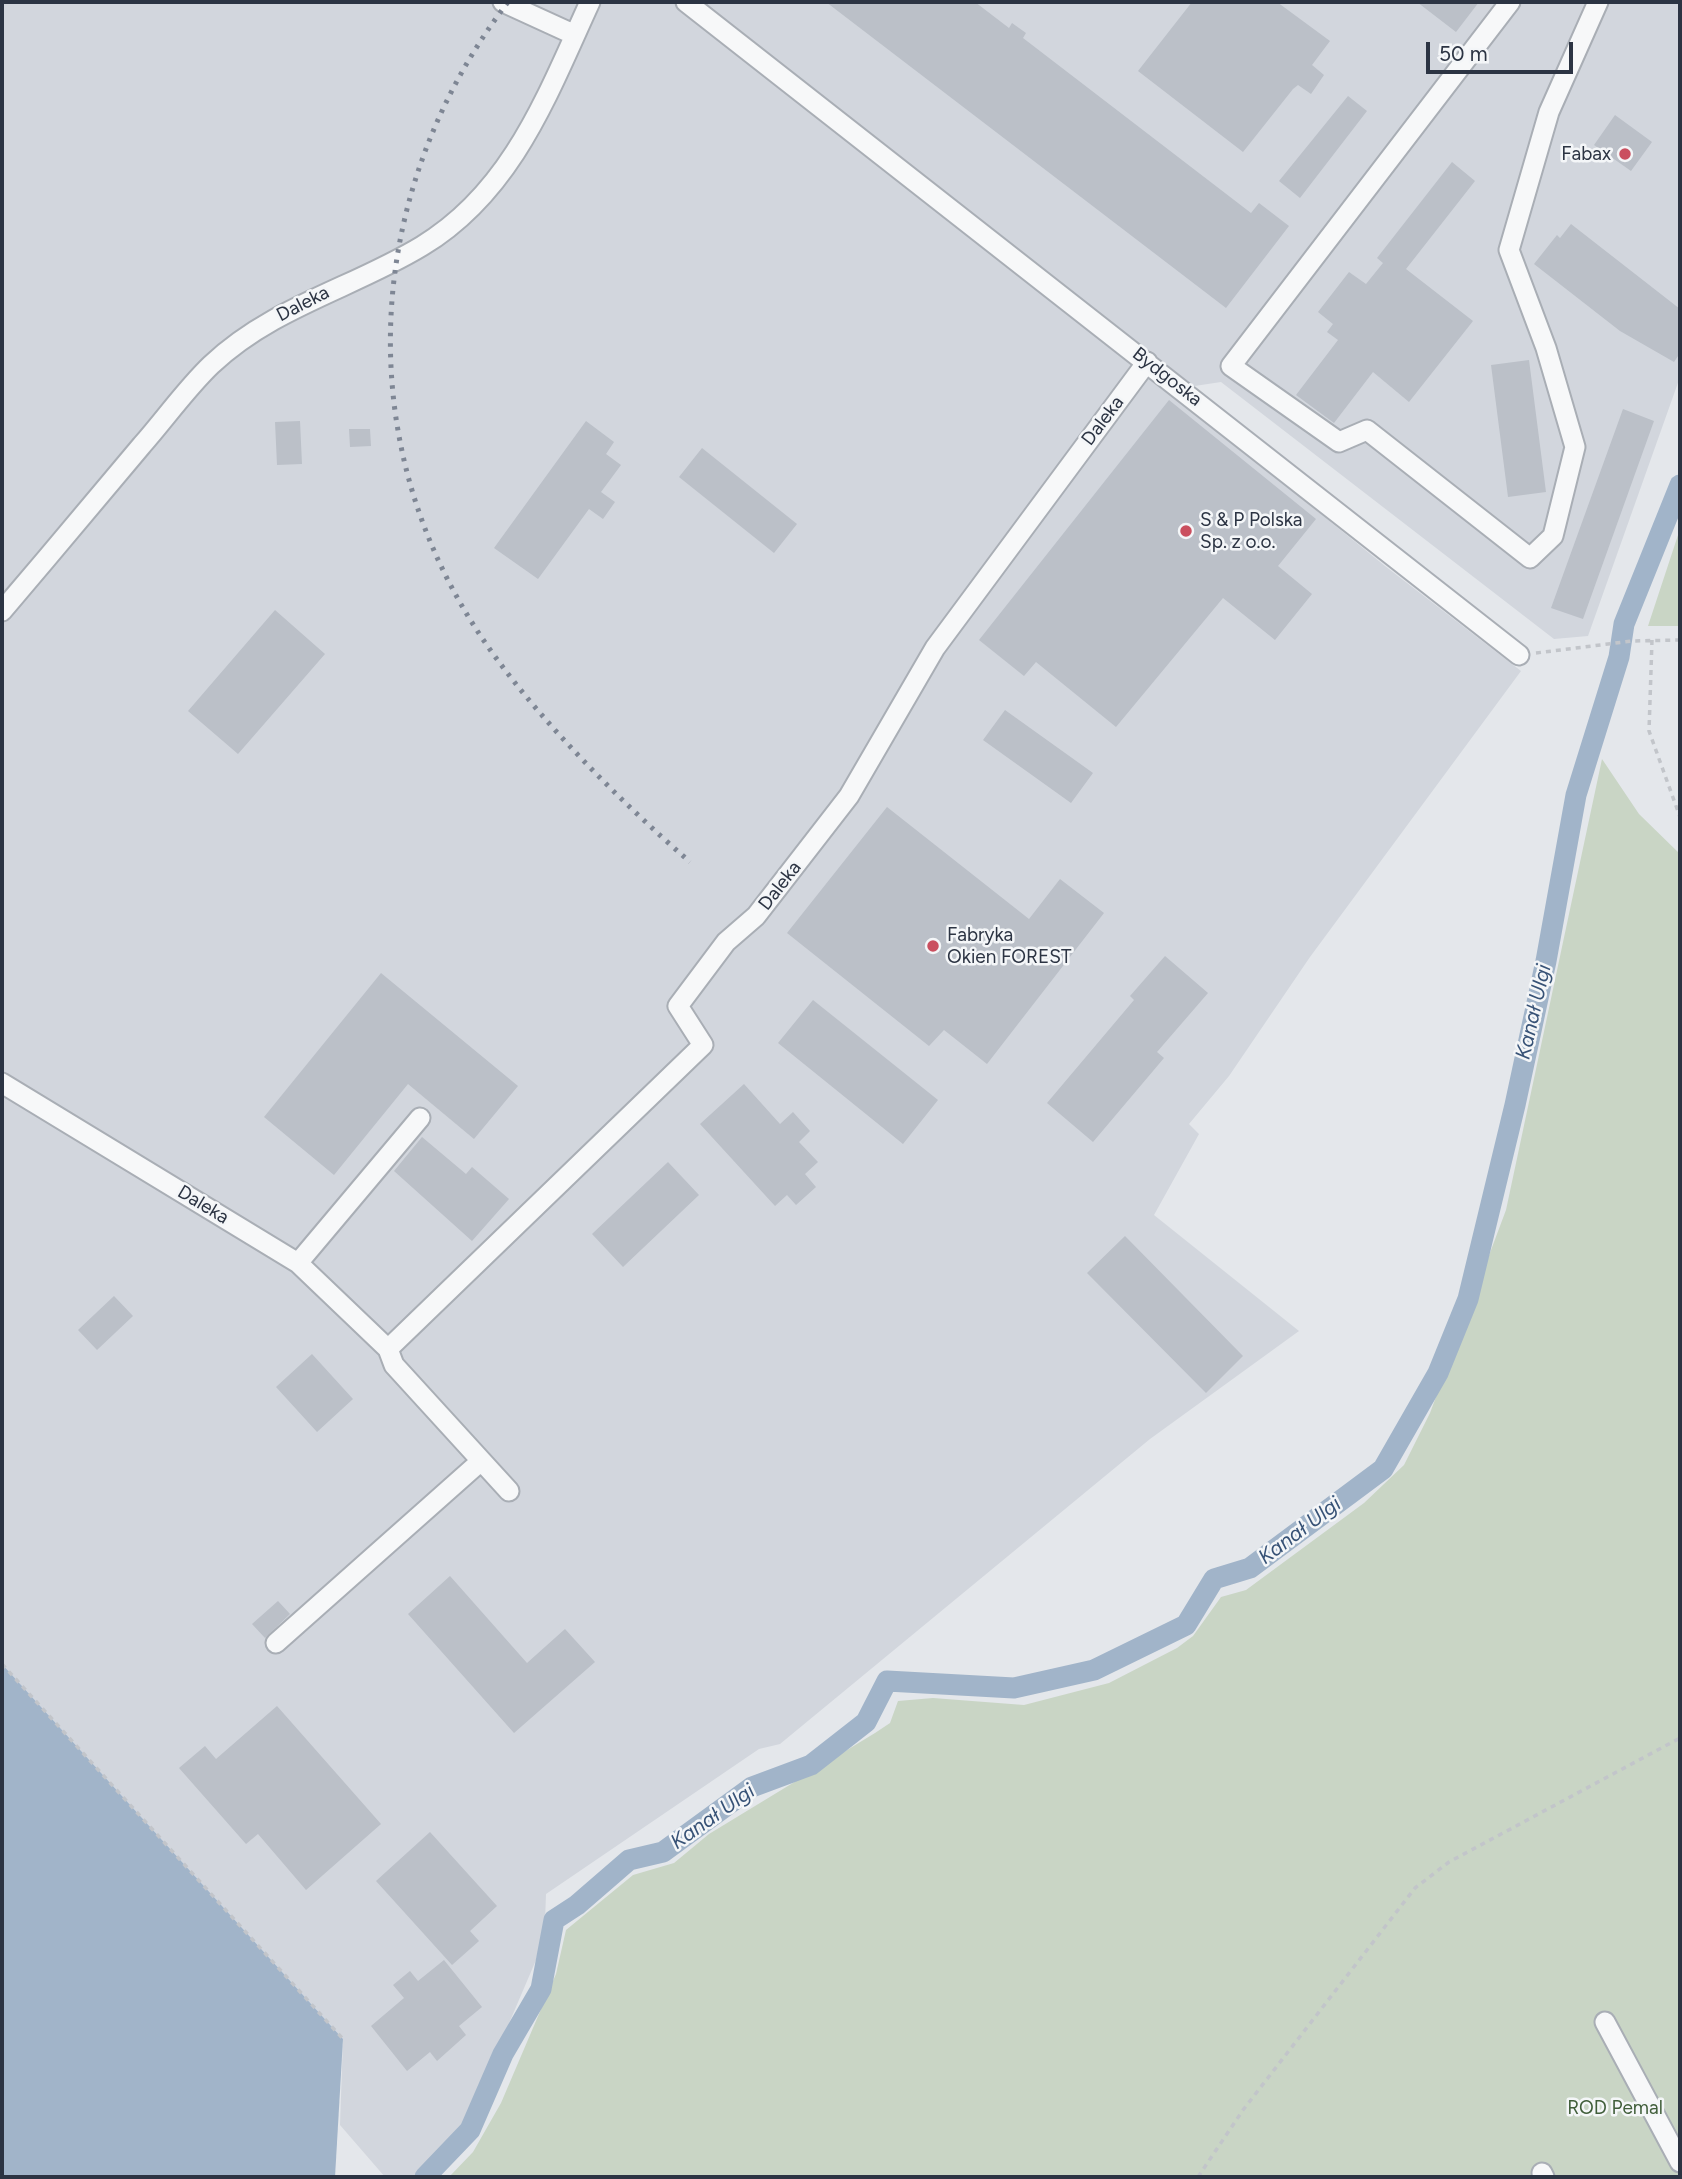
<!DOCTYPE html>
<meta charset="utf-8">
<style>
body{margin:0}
#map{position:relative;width:1682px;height:2179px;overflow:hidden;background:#e4e7eb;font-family:Figtree,sans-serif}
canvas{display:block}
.frame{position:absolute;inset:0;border:4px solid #2c3443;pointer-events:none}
.scale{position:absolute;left:1426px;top:42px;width:147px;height:32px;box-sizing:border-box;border:4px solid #2c3443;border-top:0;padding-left:9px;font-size:21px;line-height:24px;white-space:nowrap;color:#2c3443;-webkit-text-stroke:5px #f4f6f8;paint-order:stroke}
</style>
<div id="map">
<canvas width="1682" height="2179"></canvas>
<div class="frame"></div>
<div class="scale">50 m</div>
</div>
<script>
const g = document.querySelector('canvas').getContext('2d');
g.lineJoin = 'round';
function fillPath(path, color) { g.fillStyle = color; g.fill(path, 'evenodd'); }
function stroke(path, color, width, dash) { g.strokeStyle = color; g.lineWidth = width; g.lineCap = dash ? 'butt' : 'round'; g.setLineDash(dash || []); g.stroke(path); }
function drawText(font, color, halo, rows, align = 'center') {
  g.font = font + ' Figtree,sans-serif'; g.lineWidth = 5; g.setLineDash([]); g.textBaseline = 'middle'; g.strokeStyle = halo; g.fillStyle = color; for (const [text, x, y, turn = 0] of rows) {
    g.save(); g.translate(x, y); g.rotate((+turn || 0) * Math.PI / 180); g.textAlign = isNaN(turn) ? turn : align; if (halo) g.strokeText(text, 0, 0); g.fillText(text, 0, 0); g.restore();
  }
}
const built = new Path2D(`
 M2,2H1680V377L1588,636L1554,639L1221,382L1168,390L1385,566L1521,671L1310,957L1229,1076L1189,1124L1199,1134L1154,1215L1299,1331L1150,1439L780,1744L759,1749L546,1894L545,1922L536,1960L475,2103L450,2143L416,2177H385L340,2125L343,2039L2,1664Z`);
const green = new Path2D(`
 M1680,529V626H1648Z
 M1602,759L1639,814L1680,854V2177H449L473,2152L501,2103L556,1974L566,1930L633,1875L674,1863L709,1834L875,1733L890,1723L898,1701L933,1698L1024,1705L1109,1683L1177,1648L1193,1636L1221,1597L1246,1590L1364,1503L1404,1465L1430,1413L1506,1210Z`);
const water = new Path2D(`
 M2,1664L343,2039L335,2177H2Z`);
const canal = new Path2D(`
 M425,2177L470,2130L503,2054L541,1989L554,1920L577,1905L629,1860L663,1852L752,1787L811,1765L866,1722L887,1681L1014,1688L1094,1670L1186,1625L1214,1579L1250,1568L1383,1469L1438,1373L1468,1299L1515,1105L1546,961L1576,795L1619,657L1624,624L1680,485`);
const building = new Path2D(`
 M826,2H975L1009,28L1012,23L1026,33L1023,38L1251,213L1259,203L1289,226L1226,308Z
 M1192,2H1277L1330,41L1312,65L1324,75L1311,94L1298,85L1293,89L1243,152L1138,71Z
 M1417,2H1479L1456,32Z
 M1348,96L1367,111L1300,198L1279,181Z
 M1615,115L1652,142L1631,171L1594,145Z
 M1452,162L1475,181L1406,269L1473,321L1409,402L1373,372L1334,423L1296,395L1338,340L1327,332L1333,324L1318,312L1349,272L1366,284L1383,263L1377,258Z
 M1571,224L1680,309V353L1674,362L1620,331L1534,264L1557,235L1560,238Z
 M1529,360L1546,492L1508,497L1491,365Z
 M1169,400L1316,519L1278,566L1312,594L1275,640L1223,598L1116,727L1036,662L1024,676L979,640Z
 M1623,409L1654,421L1583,619L1551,608Z
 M300,421L302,464L277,465L275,422Z
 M586,421L614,442L606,454L621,465L601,492L615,502L603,519L589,509L538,579L494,548Z
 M349,429H370L371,446L350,447Z
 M702,448L797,524L774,553L679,477Z
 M275,610L325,654L238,754L188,711Z
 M1005,710L1093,773L1071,803L983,740Z
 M887,807L1029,919L1060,879L1104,913L987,1064L944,1030L929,1046L787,933Z
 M1165,956L1208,993L1157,1052L1164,1058L1093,1142L1047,1103L1134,1000L1130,996Z
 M381,973L518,1086L474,1139L408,1084L334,1175L264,1117Z
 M813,1000L938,1100L903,1144L778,1043Z
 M744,1084L780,1124L793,1112L810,1131L799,1142L818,1162L805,1174L816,1187L796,1205L787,1195L775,1206L700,1124Z
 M422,1137L466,1174L472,1167L509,1199L472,1241L394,1171Z
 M668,1162L699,1195L623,1267L592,1234Z
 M1125,1236L1243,1356L1206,1393L1087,1273Z
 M114,1296L133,1316L97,1350L78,1330Z
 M312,1354L353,1399L317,1432L276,1387Z
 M450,1576L527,1663L565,1629L595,1662L514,1733L408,1614Z
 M278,1601L290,1614L265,1638L252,1624Z
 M277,1706L381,1824L306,1890L258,1834L246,1844L179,1768L205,1746L216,1759Z
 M430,1832L497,1906L470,1931L479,1941L452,1965L376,1881Z
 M444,1960L482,2007L459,2026L466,2035L437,2061L430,2052L407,2071L371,2026L404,1998L393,1985L410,1971L418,1981Z`);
const path = new Path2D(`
 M1652,640L1649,731L1680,817
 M1536,653L1632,641L1680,640
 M2,1664L343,2039
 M1198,2177L1243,2110L1415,1888L1449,1862L1680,1738`);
const minor = new Path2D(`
 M503,2L575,35
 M686,2L1519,655
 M1510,2L1231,366L1339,442L1367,430L1530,558L1553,536L1575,447L1546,348L1509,250L1549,112L1598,2
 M2,611C49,556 95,501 142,445C165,419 186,389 211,365C272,307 353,288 422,246C513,191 548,93 590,2
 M2,1083L298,1263L388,1349
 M298,1263L420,1118
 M509,1491L394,1365L388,1349L703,1045L678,1006L726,942L756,916L849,796L935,648L1147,362
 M276,1643L481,1461
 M1605,2022L1680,2162
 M1542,2173L1544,2177`);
const rail = new Path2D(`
 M508,2C372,180 349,416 465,611C516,698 613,795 690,862`);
const markers = [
 [1625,154,7,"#ca4f5f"],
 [1186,531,7,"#ca4f5f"],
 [933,946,7,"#ca4f5f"]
];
const poiNames = [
 ["Fabax",1611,154,"right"],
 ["S & P Polska",1200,520],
 ["Sp. z o.o.",1200,542],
 ["Fabryka",947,935],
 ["Okien FOREST",947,957]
];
const streetNames = [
 ["Daleka",303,304,-27],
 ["Bydgoska",1167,377,38],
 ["Daleka",1103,421,-53],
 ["Daleka",780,886,-52],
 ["Daleka",203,1205,31]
];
const parkNames = [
 ["ROD Pemal",1615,2108]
];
const waterNames = [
 ["Kanał Ulgi",1534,1012,-77],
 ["Kanał Ulgi",1300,1531,-37],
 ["Kanał Ulgi",713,1817,-35]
];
fillPath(built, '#d2d6dd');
fillPath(green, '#c9d5c5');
fillPath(water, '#a1b4c9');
stroke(canal, '#a1b4c9', 21);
fillPath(building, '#bbc0c8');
stroke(minor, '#a9aeb5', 23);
stroke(path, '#c2c5ca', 3.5, [5, 5]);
stroke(minor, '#f7f8f9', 19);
stroke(rail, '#7e8694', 5, [3.5, 7]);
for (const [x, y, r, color] of markers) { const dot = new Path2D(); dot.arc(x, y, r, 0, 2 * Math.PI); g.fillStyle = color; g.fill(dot); stroke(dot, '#f4f6f8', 2.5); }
drawText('19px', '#2c3443', '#f4f6f8', poiNames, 'left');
drawText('19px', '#2c3443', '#f4f6f8', streetNames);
drawText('19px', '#405e3a', '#f4f6f8', parkNames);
drawText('italic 21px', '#375276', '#f4f6f8', waterNames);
</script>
